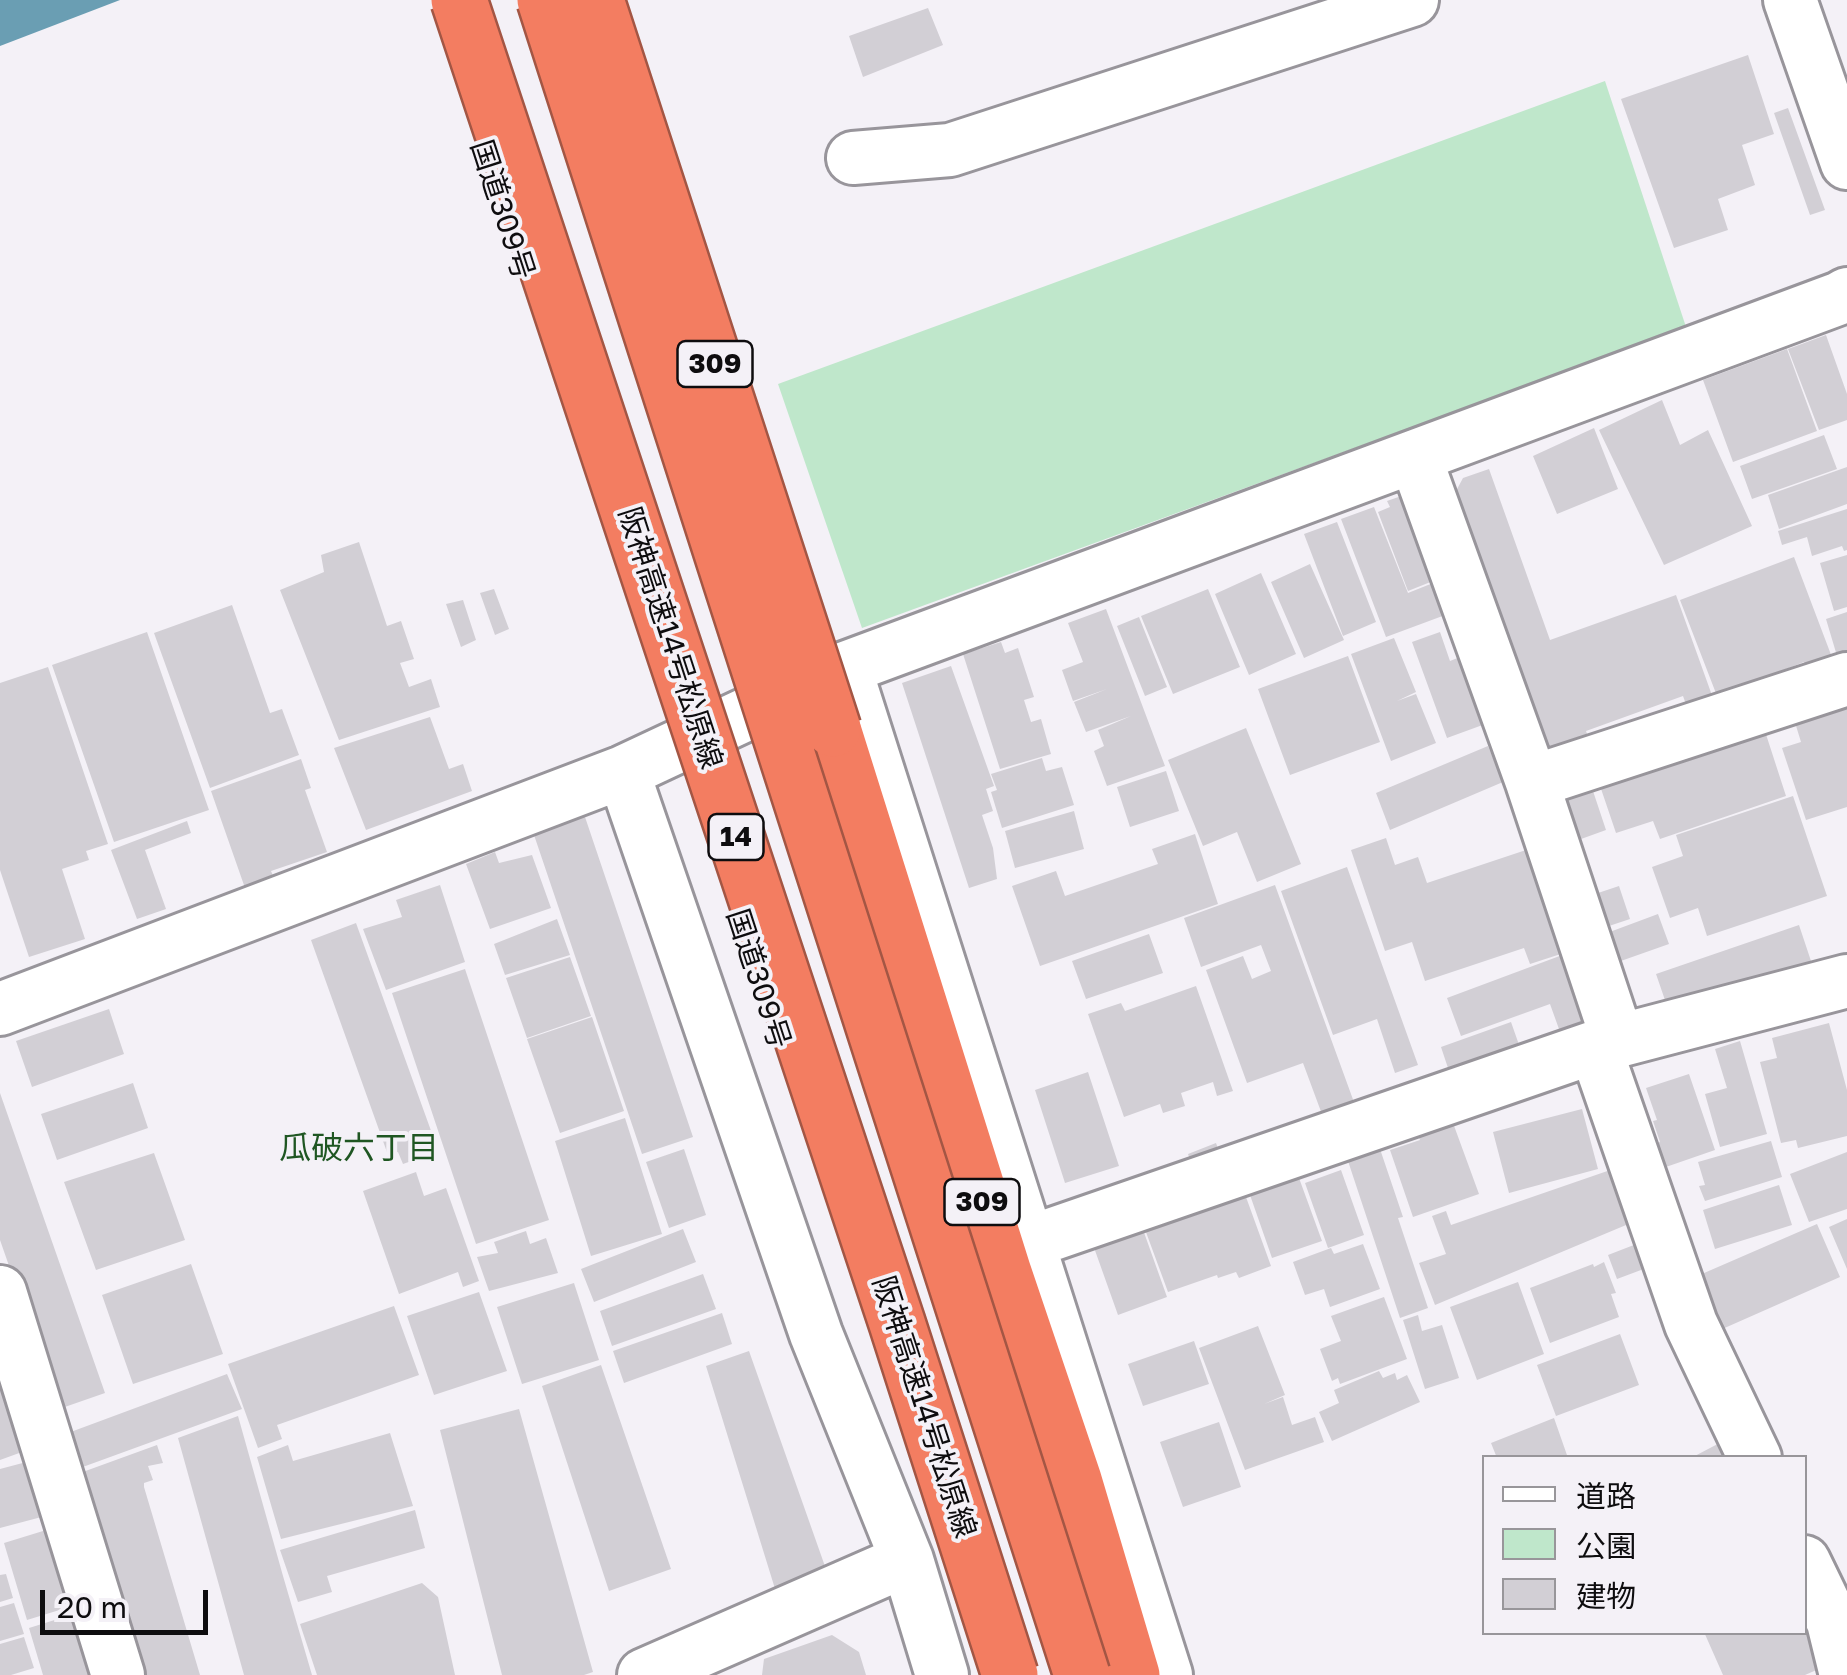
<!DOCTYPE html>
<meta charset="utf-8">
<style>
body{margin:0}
#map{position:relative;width:1847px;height:1675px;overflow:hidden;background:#f4f1f7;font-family:"Golos Text","Noto Sans JP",sans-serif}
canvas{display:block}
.legend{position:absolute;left:1482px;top:1455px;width:325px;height:180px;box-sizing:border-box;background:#f4f1f7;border:2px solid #98969a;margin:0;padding:12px 18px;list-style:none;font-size:30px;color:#0e0d0f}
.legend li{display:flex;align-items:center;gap:20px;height:50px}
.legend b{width:50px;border:2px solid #98969a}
.scale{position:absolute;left:40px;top:1590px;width:168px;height:45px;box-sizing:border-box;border:5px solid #0e0d0f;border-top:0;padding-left:12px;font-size:30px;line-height:35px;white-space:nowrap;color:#0e0d0f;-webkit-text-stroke:8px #f4f1f7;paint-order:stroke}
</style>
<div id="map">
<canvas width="1847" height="1675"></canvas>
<ul class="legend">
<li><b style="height:12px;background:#fff"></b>道路</li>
<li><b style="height:28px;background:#bfe7cb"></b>公園</li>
<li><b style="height:28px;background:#d2cfd5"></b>建物</li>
</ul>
<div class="scale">20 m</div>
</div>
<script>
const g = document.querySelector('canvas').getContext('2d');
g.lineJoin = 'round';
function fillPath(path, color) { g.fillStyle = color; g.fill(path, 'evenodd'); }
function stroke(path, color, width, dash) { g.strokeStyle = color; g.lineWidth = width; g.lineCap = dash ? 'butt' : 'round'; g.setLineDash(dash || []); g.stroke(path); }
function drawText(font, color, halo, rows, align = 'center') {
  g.font = font + ' "Golos Text","Noto Sans JP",sans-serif'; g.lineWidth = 8; g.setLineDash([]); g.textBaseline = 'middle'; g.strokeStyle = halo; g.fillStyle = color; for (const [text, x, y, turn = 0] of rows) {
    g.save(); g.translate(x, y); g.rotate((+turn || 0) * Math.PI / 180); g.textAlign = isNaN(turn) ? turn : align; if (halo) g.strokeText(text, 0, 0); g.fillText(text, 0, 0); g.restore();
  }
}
const green = new Path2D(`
 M1605,81L1686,327L862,628L778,384Z`);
const water = new Path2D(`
 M0,0H120L0,46Z`);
const building = new Path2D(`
 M928,8L943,45L863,77L849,36Z
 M1748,55L1774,134L1742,145L1755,185L1718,199L1728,230L1674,248L1621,99Z
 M1788,108L1825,210L1810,215L1774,113Z
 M1826,335L1847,394V420L1819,430L1788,349Z
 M1787,349L1817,431L1733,462L1703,380Z
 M1662,400L1680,445L1708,430L1752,526L1664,565L1599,430Z
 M1594,428L1618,489L1557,514L1533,456Z
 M1824,435L1837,469L1752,499L1740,466Z
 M1847,467V504L1779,529L1768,495Z
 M1489,469L1550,640L1676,595L1714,701L1688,710L1683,696L1586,731L1596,759L1559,772L1548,743L1533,748L1448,506L1463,478Z
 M1410,493L1443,577L1408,591L1378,512L1390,507L1387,501Z
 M1374,507L1408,593L1443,579L1456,611L1386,637L1341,519Z
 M1847,509V550L1844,551L1842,546L1812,556L1807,537L1782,545L1778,531Z
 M1337,522L1376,622L1343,636L1304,534Z
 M359,542L387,626L401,621L414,659L400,663L409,687L431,679L440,707L339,740L280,590L324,572L321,555Z
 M1847,555V607L1834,611L1820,563Z
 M1794,557L1833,660L1806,669L1804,662L1717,696L1680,600Z
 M1310,564L1344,640L1304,658L1271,582Z
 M1261,573L1296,654L1249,675L1215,594Z
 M494,589L509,629L495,635L480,593Z
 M1208,589L1240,667L1173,694L1141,616Z
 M463,600L476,640L461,647L446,604Z
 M232,605L270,713L282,709L299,755L210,788L154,633Z
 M1106,609L1165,766L1107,786L1094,751L1104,746L1098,730L1131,716L1086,732L1074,702L1107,689L1073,701L1062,670L1083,662L1068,623Z
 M1847,612V664L1840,666L1826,619Z
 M1139,617L1167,687L1145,696L1117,626Z
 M147,632L209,810L114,842L52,665Z
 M1440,632L1450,661L1475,651L1499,719L1447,738L1412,642Z
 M1394,638L1416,692L1397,701L1416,694L1436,743L1391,761L1351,654Z
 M1001,642L1005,653L1018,648L1034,697L1024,700L1031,722L1041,719L1051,754L1000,769L963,654Z
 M1348,656L1380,742L1290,775L1258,689Z
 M951,666L994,786L986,789L993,811L982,815L993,848L997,879L969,888L902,683Z
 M48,667L108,844L86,851L89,860L62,869L85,939L29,957L0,870V683Z
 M1847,699V807L1806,820L1782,748L1801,742L1793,716Z
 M430,717L449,769L463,764L472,791L366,830L334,748Z
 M1762,722L1786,796L1660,839L1653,821L1616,833L1597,777Z
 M1246,728L1301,864L1257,882L1237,832L1203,846L1168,760Z
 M1488,746L1503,782L1390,830L1376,793Z
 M1042,758L1046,771L1062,767L1074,805L1002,828L991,792L997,790L991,774Z
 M301,759L311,788L305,790L327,852L271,871L274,878L245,888L211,791Z
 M1166,771L1179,811L1130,827L1117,787Z
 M1589,779L1606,830L1570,843L1553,790Z
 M1793,796L1827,896L1707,936L1698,908L1670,918L1652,867L1683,856L1676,835Z
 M1074,811L1084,849L1015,868L1005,831Z
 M584,814L693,1137L642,1154L533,832Z
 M187,821L191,833L145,850L166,909L137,919L111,850Z
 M1195,834L1218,904L1040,966L1012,886L1056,871L1065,896L1158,864L1152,849Z
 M1386,838L1395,865L1418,857L1427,883L1538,846L1573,950L1530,964L1524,948L1425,981L1412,942L1385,951L1351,850Z
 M495,852L499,863L532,855L551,908L490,929L466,864Z
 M1347,867L1418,1065L1395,1073L1377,1019L1333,1035L1281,891Z
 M440,885L465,962L386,990L363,929L402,917L396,900Z
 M1275,885L1355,1105L1323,1117L1303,1063L1247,1083L1206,970L1243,956L1252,979L1271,971L1261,945L1201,967L1184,918Z
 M1619,886L1630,919L1600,929L1589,896Z
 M1658,914L1669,944L1618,962L1607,933Z
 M557,919L570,955L505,975L494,944Z
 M356,923L434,1139L412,1147L417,1159L403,1164L398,1152L388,1155L311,940Z
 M1799,925L1815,973L1666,1003L1656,974Z
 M1149,934L1163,973L1086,999L1072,961Z
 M1573,951L1601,1029L1564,1043L1550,1004L1461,1036L1447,998Z
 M570,957L591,1016L527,1038L506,978Z
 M465,969L549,1220L476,1244L392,993Z
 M1196,986L1233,1091L1217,1096L1213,1082L1181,1093L1185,1106L1163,1113L1160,1104L1124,1117L1088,1014L1121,1003L1125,1011Z
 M109,1009L124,1054L32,1087L16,1041Z
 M592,1017L624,1111L560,1133L527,1039Z
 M1511,1022L1524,1059L1453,1083L1441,1047Z
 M1829,1023L1847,1090V1136L1798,1148L1796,1140L1781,1143L1760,1062L1777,1058L1772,1038Z
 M1740,1041L1767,1134L1720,1147L1705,1094L1727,1088L1715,1049Z
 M1088,1072L1119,1166L1065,1183L1035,1090Z
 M1689,1074L1715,1150L1663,1168L1655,1144L1660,1142L1653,1121L1657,1120L1646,1088Z
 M133,1083L148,1128L57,1160L41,1114Z
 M0,1093L105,1393L59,1409L0,1240Z
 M1582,1109L1598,1169L1509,1193L1493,1132Z
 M625,1118L662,1234L591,1256L555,1141Z
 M1453,1123L1479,1194L1413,1217L1390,1150L1420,1140L1418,1134Z
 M1771,1141L1782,1177L1705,1201L1699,1186L1705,1185L1698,1162Z
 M1216,1143L1221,1157L1193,1168L1188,1154Z
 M684,1149L706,1215L669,1228L646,1162Z
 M1380,1149L1403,1217L1398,1218L1428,1308L1400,1318L1348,1161Z
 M1847,1152V1209L1809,1222L1790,1174Z
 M154,1153L185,1240L96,1270L64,1182Z
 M1619,1167L1638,1220L1435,1305L1419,1263L1446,1254L1432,1216L1446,1211L1451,1225Z
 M1341,1170L1364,1235L1328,1248L1305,1183Z
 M416,1172L424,1196L446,1188L479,1281L463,1287L458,1272L399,1294L363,1191Z
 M1299,1178L1322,1241L1272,1258L1250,1195Z
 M1779,1185L1792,1225L1715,1249L1703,1210Z
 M1242,1186L1271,1266L1239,1278L1236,1272L1218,1278L1217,1275L1168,1292L1143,1224Z
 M1847,1219V1269L1829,1227Z
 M1141,1224L1167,1297L1118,1315L1092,1242Z
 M1817,1224L1840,1277L1711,1334L1688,1280Z
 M683,1229L696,1262L594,1302L581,1269Z
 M526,1231L530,1244L546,1238L558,1273L489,1291L477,1257L498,1253L494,1242Z
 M1639,1243L1649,1267L1617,1279L1608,1255Z
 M1363,1244L1380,1289L1330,1307L1324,1289L1305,1295L1293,1262L1331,1248L1334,1254Z
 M1604,1262L1616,1293L1611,1294L1619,1317L1550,1343L1530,1288L1593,1264L1594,1267Z
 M191,1264L223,1354L133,1384L102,1295Z
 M703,1274L716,1309L612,1346L600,1311Z
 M1518,1282L1544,1354L1477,1380L1450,1307Z
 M574,1283L599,1360L522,1384L497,1307Z
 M479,1292L507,1371L434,1395L407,1316Z
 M1384,1297L1407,1359L1340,1384L1338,1378L1332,1381L1320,1349L1341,1341L1331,1316Z
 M394,1306L419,1375L277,1425L282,1439L258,1448L228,1364Z
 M722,1313L732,1344L624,1383L613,1351Z
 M1418,1315L1422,1331L1442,1325L1459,1378L1425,1389L1403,1320Z
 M1258,1326L1285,1395L1264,1404L1283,1397L1292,1425L1315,1417L1324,1442L1245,1470L1199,1348Z
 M1620,1334L1639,1385L1556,1416L1537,1365Z
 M1194,1341L1209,1384L1143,1406L1128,1364Z
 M749,1351L827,1572L776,1592L706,1366Z
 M0,1354L33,1448L0,1460Z
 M601,1365L671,1569L609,1591L542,1386Z
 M1379,1371L1383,1378L1395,1373L1397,1380L1407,1375L1420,1402L1332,1441L1319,1412L1339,1403L1334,1390Z
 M227,1374L242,1409L80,1468L68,1433Z
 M519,1409L593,1672L584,1675H502L440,1430Z
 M238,1416L283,1576L312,1675H244L178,1438Z
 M1554,1418L1568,1458H1497L1491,1443Z
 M1219,1422L1241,1487L1183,1507L1160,1442Z
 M390,1433L413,1506L281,1539L257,1457L288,1445L293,1461Z
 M1731,1437L1741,1458H1691Z
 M157,1445L163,1463L148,1466L153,1480L144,1483V1487L200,1675H133L80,1473Z
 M34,1460L49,1515L0,1528V1469Z
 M415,1510L425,1548L327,1576L332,1592L298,1602L280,1550Z
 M56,1527L79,1604L27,1620L4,1543Z
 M6,1574L13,1598L0,1602V1575Z
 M422,1583L438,1597L455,1675H317L300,1624Z
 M14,1603L24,1634L0,1641V1607Z
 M1804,1611L1828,1665L1805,1675H1723L1704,1632H1804Z
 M77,1613L96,1675H43L29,1628Z
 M832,1635L859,1652L866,1675H762L764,1659Z
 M24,1637L34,1668L11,1675H0V1644Z`);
const street = new Path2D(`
 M1790,0L1847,163
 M853,158L950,150L1412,0
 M1415,457L1532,782L1618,1041
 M845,668L1166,1675
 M623,772L816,1334L907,1560L942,1675
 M1532,782L1847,679
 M0,1009L623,772L845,668L1840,298L1847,294
 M1595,1047L1691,1324L1755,1458
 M1027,1243L1595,1047L1847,981
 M0,1292L118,1675
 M1804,1562L1833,1622L1846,1675
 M644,1675L907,1560`);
const highway = new Path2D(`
 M833,729L1003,1270L1074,1480L1132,1675`);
const highwayBridge = new Path2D(`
 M459,0L897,1323L1010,1675
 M545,0L1082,1675
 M596,0L833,729`);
const shields = [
 [715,364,75],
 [736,837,55],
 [982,1202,75]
];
const shieldNames = [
 ["309",715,364],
 ["14",736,837],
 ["309",982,1202]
];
const streetNames = [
 ["国道309号",502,210,72],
 ["阪神高速14号松原線",670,638,72],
 ["国道309号",758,979,72],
 ["阪神高速14号松原線",924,1407,72]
];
const neighbourhoodNames = [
 ["瓜破六丁目",359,1149]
];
fillPath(green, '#bfe7cb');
fillPath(water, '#6a9eb3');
fillPath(building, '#d2cfd5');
stroke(street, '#98959b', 58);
stroke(highway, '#a35644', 60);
stroke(street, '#fff', 52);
stroke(highway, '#f37d61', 55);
stroke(highwayBridge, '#a35644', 60, []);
stroke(highwayBridge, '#f37d61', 55);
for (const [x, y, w] of shields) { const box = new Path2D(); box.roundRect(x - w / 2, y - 23, w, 46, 8); g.fillStyle = '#f4f1f7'; g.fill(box); stroke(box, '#0e0d0f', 2.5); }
drawText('bold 28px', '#0e0d0f', null, shieldNames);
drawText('30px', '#0e0d0f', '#f4f1f7', streetNames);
drawText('32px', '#1f5622', '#f4f1f7', neighbourhoodNames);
</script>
